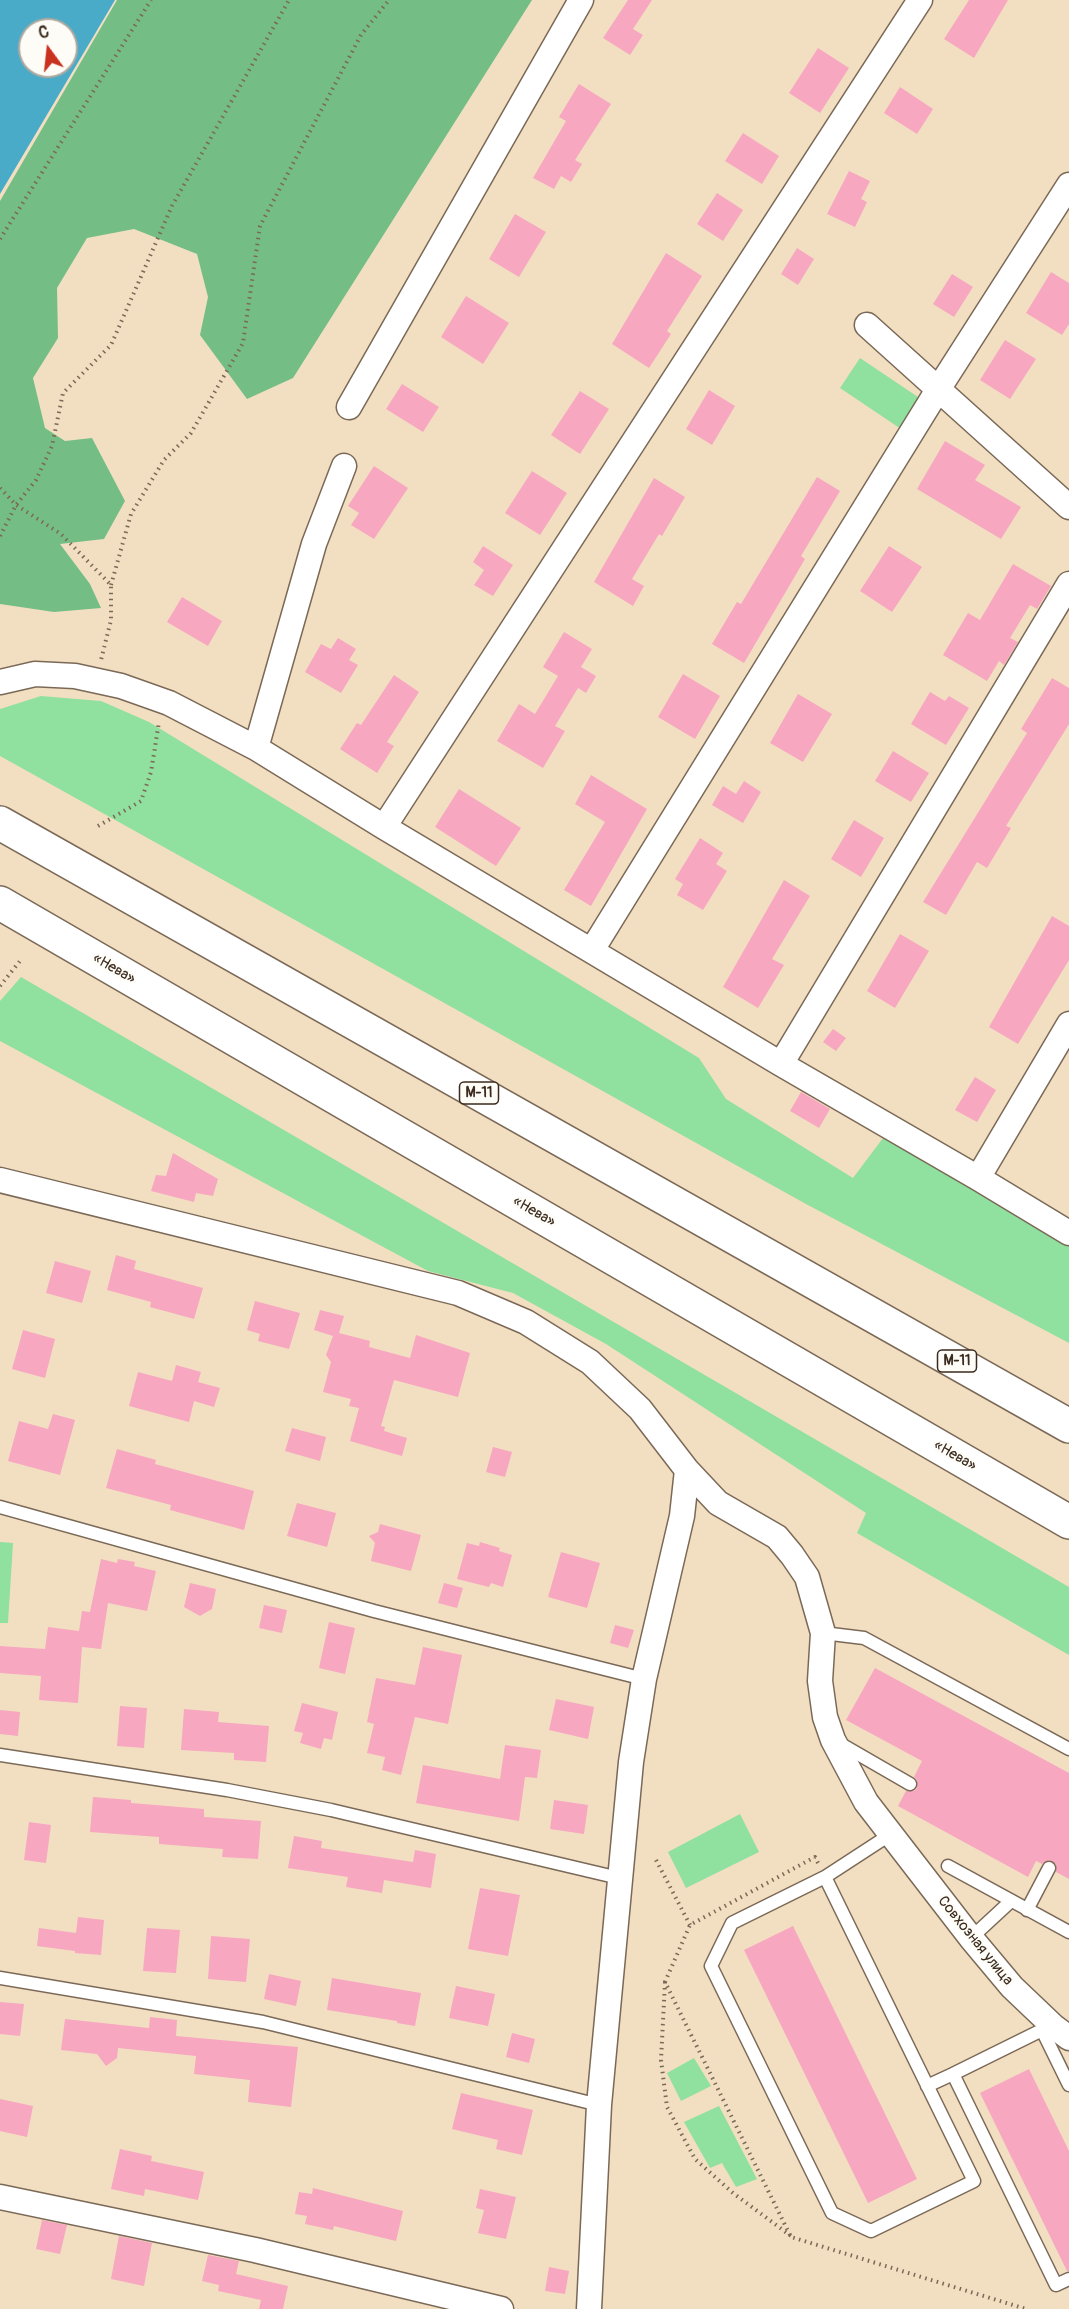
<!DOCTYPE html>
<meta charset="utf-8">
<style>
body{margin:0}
#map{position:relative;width:1069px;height:2309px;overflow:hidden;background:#f2dfc2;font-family:Pangolin,sans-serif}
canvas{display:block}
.north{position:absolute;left:18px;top:18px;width:60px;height:60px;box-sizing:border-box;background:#fdfcf7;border:2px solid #afa8a0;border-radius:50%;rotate:345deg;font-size:16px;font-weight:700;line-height:24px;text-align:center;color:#3b2a1e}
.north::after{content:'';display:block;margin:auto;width:21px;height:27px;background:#c8321e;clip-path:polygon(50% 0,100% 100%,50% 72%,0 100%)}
</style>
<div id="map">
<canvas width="1069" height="2309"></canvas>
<div class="north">С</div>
</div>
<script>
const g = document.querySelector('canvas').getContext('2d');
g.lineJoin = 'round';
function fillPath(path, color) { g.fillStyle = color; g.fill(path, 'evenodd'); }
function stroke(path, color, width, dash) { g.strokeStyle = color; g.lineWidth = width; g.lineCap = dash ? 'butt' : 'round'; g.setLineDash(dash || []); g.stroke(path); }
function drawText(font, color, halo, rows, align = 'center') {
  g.font = font + ' Pangolin,sans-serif'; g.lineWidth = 5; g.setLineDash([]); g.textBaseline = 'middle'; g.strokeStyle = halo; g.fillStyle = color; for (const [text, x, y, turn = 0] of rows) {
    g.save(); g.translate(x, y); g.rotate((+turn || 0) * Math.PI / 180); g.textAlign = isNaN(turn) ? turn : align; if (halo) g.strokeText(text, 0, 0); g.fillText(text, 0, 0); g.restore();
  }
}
const green = new Path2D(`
 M860,358L921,399L901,429L840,388Z
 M41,696L101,701L149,722L699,1058L726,1099L853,1178L883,1138L1069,1243V1343L806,1204L0,756V709Z
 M21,977L1069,1587V1655L857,1533L866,1513L606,1344L513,1293L428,1271L0,1041V1001Z
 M0,1542L13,1543L8,1623H0Z
 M740,1814L759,1852L686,1888L668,1852Z
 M694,2058L711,2086L681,2101L667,2073Z
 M719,2106L757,2179L736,2187L722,2163L710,2168L684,2122Z`);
const forest = new Path2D(`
 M117,0H532L293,378L247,399L200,335L208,297L197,254L134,229L87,238L57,288L58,338L33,378L45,428L65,441L92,438L125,501L104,539L60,544L90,584L101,608L54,612L0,604V201Z`);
const water = new Path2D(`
 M0,0H115L0,194ZM30,30H66V66H30Z`);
const building = new Path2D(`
 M628,0H652L633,29L643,35L630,55L603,38Z
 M969,0H1008L974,58L944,39Z
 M818,48L849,68L820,113L789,93Z
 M579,84L611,104L575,160L582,164L571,182L561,176L554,189L533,178L566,121L559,117Z
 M900,87L933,109L917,134L884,113Z
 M743,133L779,156L762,184L725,161Z
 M849,171L870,181L861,199L867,202L855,227L827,214Z
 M717,193L743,210L723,241L697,224Z
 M515,214L546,232L519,277L489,259Z
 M797,248L814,259L798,285L781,274Z
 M666,253L702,276L667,331L671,334L649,368L612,344Z
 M1051,272L1069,283V324L1062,335L1026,313Z
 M952,274L973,287L954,317L933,304Z
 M466,296L509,323L483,364L441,337Z
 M1005,340L1036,359L1010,399L980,380Z
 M402,384L439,407L423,432L386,409Z
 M709,390L735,406L712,445L686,429Z
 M580,391L609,409L580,454L551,435Z
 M945,441L985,465L975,480L1021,507L1001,539L917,489Z
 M374,466L408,488L374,539L351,525L359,513L348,506Z
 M532,471L567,493L540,535L505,513Z
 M817,477L840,491L801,556L805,559L744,663L712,644L737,602L741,604Z
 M654,478L685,497L662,536L659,534L632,579L644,586L633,606L594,582Z
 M483,546L513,565L493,596L474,585L484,570L473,562Z
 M889,546L922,567L892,612L860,591Z
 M1013,564L1051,586L1037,609L1030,605L1010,638L1018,642L1004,665L999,661L987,681L943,655L968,613L980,620Z
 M182,597L222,621L208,646L167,622Z
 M564,632L592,649L581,667L596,676L586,693L578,688L555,726L565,731L543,768L497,741L519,704L535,714L558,676L543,667Z
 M338,638L356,649L349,660L358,665L341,693L305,672L321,644L331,649Z
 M683,674L720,696L695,739L658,717Z
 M394,675L419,692L387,742L394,746L377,773L340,749L357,723L361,725Z
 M1052,678L1069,688V724L1006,826L1011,828L987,868L977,862L946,915L923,902L1027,733L1021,729Z
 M930,692L945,701L949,696L969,708L946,745L911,724Z
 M798,694L832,714L803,762L770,743Z
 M893,751L929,773L911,802L875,781Z
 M591,775L647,809L591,906L564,890L605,822L575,804Z
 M744,781L761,792L743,823L712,805L723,786L736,794Z
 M459,789L521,828L496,866L435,827Z
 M854,820L884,838L861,877L831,859Z
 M700,838L723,853L716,864L727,871L703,910L677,895L683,884L675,879Z
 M784,880L810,896L772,959L784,965L758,1008L723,987Z
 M1052,916L1069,926V960L1018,1044L989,1027Z
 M900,934L929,951L895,1008L867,991Z
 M833,1029L846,1038L836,1051L823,1042Z
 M975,1077L996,1090L977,1122L955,1110Z
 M801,1092L830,1109L819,1128L790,1111Z
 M173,1153L218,1179L213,1196L196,1193L194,1202L151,1191L156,1175L166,1176Z
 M116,1255L136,1261L134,1269L203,1288L194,1319L150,1307L151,1302L107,1290Z
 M55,1261L91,1271L82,1303L46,1293Z
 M255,1301L300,1313L289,1349L258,1341L260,1334L247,1330Z
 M320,1310L344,1316L339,1333L370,1341L369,1347L410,1358L416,1335L470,1353L458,1397L394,1380L381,1426L385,1427L384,1431L407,1438L402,1456L350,1441L359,1408L349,1406L351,1399L323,1392L331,1362L326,1355L333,1336L314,1330Z
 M23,1330L55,1339L45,1378L12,1369Z
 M176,1365L201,1372L198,1382L220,1388L214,1407L194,1401L189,1422L129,1406L138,1372L172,1381Z
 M53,1414L75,1420L60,1475L8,1461L19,1421L48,1429Z
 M292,1428L326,1437L320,1461L285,1451Z
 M493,1447L512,1452L505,1477L486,1472Z
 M117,1449L156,1460L155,1464L254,1491L244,1530L170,1510L171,1505L106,1488Z
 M297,1503L336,1513L327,1547L287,1536Z
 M380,1524L421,1535L411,1571L371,1561L375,1543L369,1536L378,1532Z
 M480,1542L500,1548L499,1551L512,1555L503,1587L491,1583L489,1587L457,1579L467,1543L479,1546Z
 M561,1552L600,1563L587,1608L548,1597Z
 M101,1559L117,1563L118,1559L135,1562L134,1566L156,1571L147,1611L108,1603L101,1649L82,1647L78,1703L39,1700L41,1676L0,1673V1646L45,1649L48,1627L79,1631L82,1611L90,1612Z
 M190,1583L216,1589L212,1609L200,1616L184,1607Z
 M444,1583L463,1588L457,1608L438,1603Z
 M264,1605L287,1610L282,1633L259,1628Z
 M329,1622L355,1628L345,1674L319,1668Z
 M615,1625L634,1630L628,1648L610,1643Z
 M423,1647L462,1655L448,1724L415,1717L401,1775L382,1770L385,1757L367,1753L374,1724L367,1722L376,1678L415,1685Z
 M875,1668L1069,1773V1879L1056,1872V1864L1049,1860L1042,1864L1036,1861L1028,1877L898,1806L906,1791H914L917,1788V1780L914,1777L922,1761L846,1720Z
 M556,1699L594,1707L588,1739L549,1730Z
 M302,1703L338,1712L332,1740L324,1738L321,1749L300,1743L303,1733L294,1731Z
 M120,1706L147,1708L144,1748L117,1746Z
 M184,1709L219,1712L218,1722L269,1726L266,1762L234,1760V1753L181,1750Z
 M0,1710L20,1712L18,1736L0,1734Z
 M505,1745L541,1750L537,1778L525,1777L519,1821L416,1803L423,1765L500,1779Z
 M93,1797L131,1800V1803L204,1809V1817L261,1821L258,1859L222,1857L223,1849L159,1844V1837L90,1832Z
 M554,1800L588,1805L584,1834L550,1829Z
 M29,1822L51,1825L46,1863L24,1860Z
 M294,1836L322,1841L321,1848L413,1862L415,1850L436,1854L431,1888L384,1880L382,1893L346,1887L348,1877L288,1868Z
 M480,1888L520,1895L508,1956L468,1949Z
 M78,1917L104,1920L101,1955L75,1953V1951L37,1946L39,1928L76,1933Z
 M793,1926L917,2179L868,2203L744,1950Z
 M147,1928L180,1930L176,1973L143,1971Z
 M211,1936L250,1939L246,1982L208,1979Z
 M269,1974L301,1981L296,2006L264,1999Z
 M332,1978L421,1993L415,2026L397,2023V2021L327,2010Z
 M456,1986L495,1994L488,2026L449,2018Z
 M0,2002L24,2004L20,2036L0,2034Z
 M150,2017L177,2020L176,2036L298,2047L291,2107L248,2102L250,2080L194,2074L196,2056L118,2048L117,2058L106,2066L97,2054L61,2050L65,2019L149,2028Z
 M512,2033L535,2039L529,2063L506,2057Z
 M1029,2069L1069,2151V2271H1067L980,2093Z
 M461,2093L533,2110L522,2155L496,2149L498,2140L452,2129Z
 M0,2099L33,2106L27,2137L0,2131Z
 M120,2149L152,2156L151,2161L204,2172L198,2200L145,2189L144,2196L111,2189Z
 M313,2188L403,2211L396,2241L334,2226L333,2230L305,2224L307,2216L295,2214L299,2192L312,2194Z
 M480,2189L516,2197L506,2239L478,2233L484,2210L476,2208Z
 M42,2220L67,2225L60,2254L36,2249Z
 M119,2236L152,2243L144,2286L111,2279Z
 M208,2255L239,2261L236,2274L288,2286L283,2309H259L261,2300L218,2291L219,2285L202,2281Z
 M549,2267L569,2271L565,2294L545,2291Z`);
const path = new Path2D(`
 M0,239L151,0
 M0,488L16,505L61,534L111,585V620L101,660
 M0,536L16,505L36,480L52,446L63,393L111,345L172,206L289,0
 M111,585L131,514L164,460L191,433L243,343L260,226L361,35L389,0
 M98,826L141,801L151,772L159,722
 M0,986L20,961
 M656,1860L690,1925
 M818,1863L815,1857L690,1925L665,1982L791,2237L1026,2309
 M665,1982L661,2060L667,2107L695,2159L733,2193L791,2236`);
const lane = new Path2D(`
 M0,1507L374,1611L644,1679
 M823,1633L864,1638L1069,1749
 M839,1743L910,1784
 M0,1755L227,1790L331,1810L619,1878
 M948,1866L1069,1932
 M825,1877L974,2181L871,2231L832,2213L711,1966L732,1923Z
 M825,1877L891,1834
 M1027,1910L1049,1868
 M971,1938L1011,1901
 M0,1978L263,2022L599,2105
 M1069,2085L1042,2030L953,2074L1056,2285L1069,2279
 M927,2086L953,2074`);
const street = new Path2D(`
 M867,325L1069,507
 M349,407L581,0
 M0,682L35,674L75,676L121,686L169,703L256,748L384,827L781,1064L978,1178L1069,1233
 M256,748L314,544L344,466
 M384,827L920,0
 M592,950L939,388L1069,185
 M781,1064L1069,584
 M978,1178L1069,1024
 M0,1180L458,1293L526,1322L590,1362L640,1409L687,1470L718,1503L777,1537L792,1555L807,1577L823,1633L820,1681L825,1717L833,1740L866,1802L971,1938L1012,1987L1053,2026L1069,2038
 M0,2197L255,2250L501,2309
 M589,2309L599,2105L631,1762L644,1679L682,1516L687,1470`);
const highway = new Path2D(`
 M0,823L1069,1426
 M0,903L1069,1522`);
const shields = [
 [479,1093,39],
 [957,1361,39]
];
const shieldNames = [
 ["М-11",479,1093],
 ["М-11",957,1361]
];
const streetNames = [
 ["«Нева»",114,969,30],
 ["«Нева»",534,1212,30],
 ["«Нева»",955,1456,30],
 ["Совхозная улица",975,1941,51]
];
fillPath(green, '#90e09f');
fillPath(forest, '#74be86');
fillPath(water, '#49abc8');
fillPath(building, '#f7a7c0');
stroke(lane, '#7b6957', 15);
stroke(street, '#7b6957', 27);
stroke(highway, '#7b6957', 36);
stroke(path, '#7b6957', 4, [1.5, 4.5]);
stroke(lane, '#fff', 12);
stroke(street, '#fff', 24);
stroke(highway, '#fff', 33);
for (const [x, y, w] of shields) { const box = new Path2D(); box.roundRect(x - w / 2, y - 11, w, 22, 4.5); g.fillStyle = '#fdfcf7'; g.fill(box); stroke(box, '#3b2a1e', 1.5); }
drawText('bold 14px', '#3b2a1e', null, shieldNames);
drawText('15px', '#3b2a1e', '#fdfcf7', streetNames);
</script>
